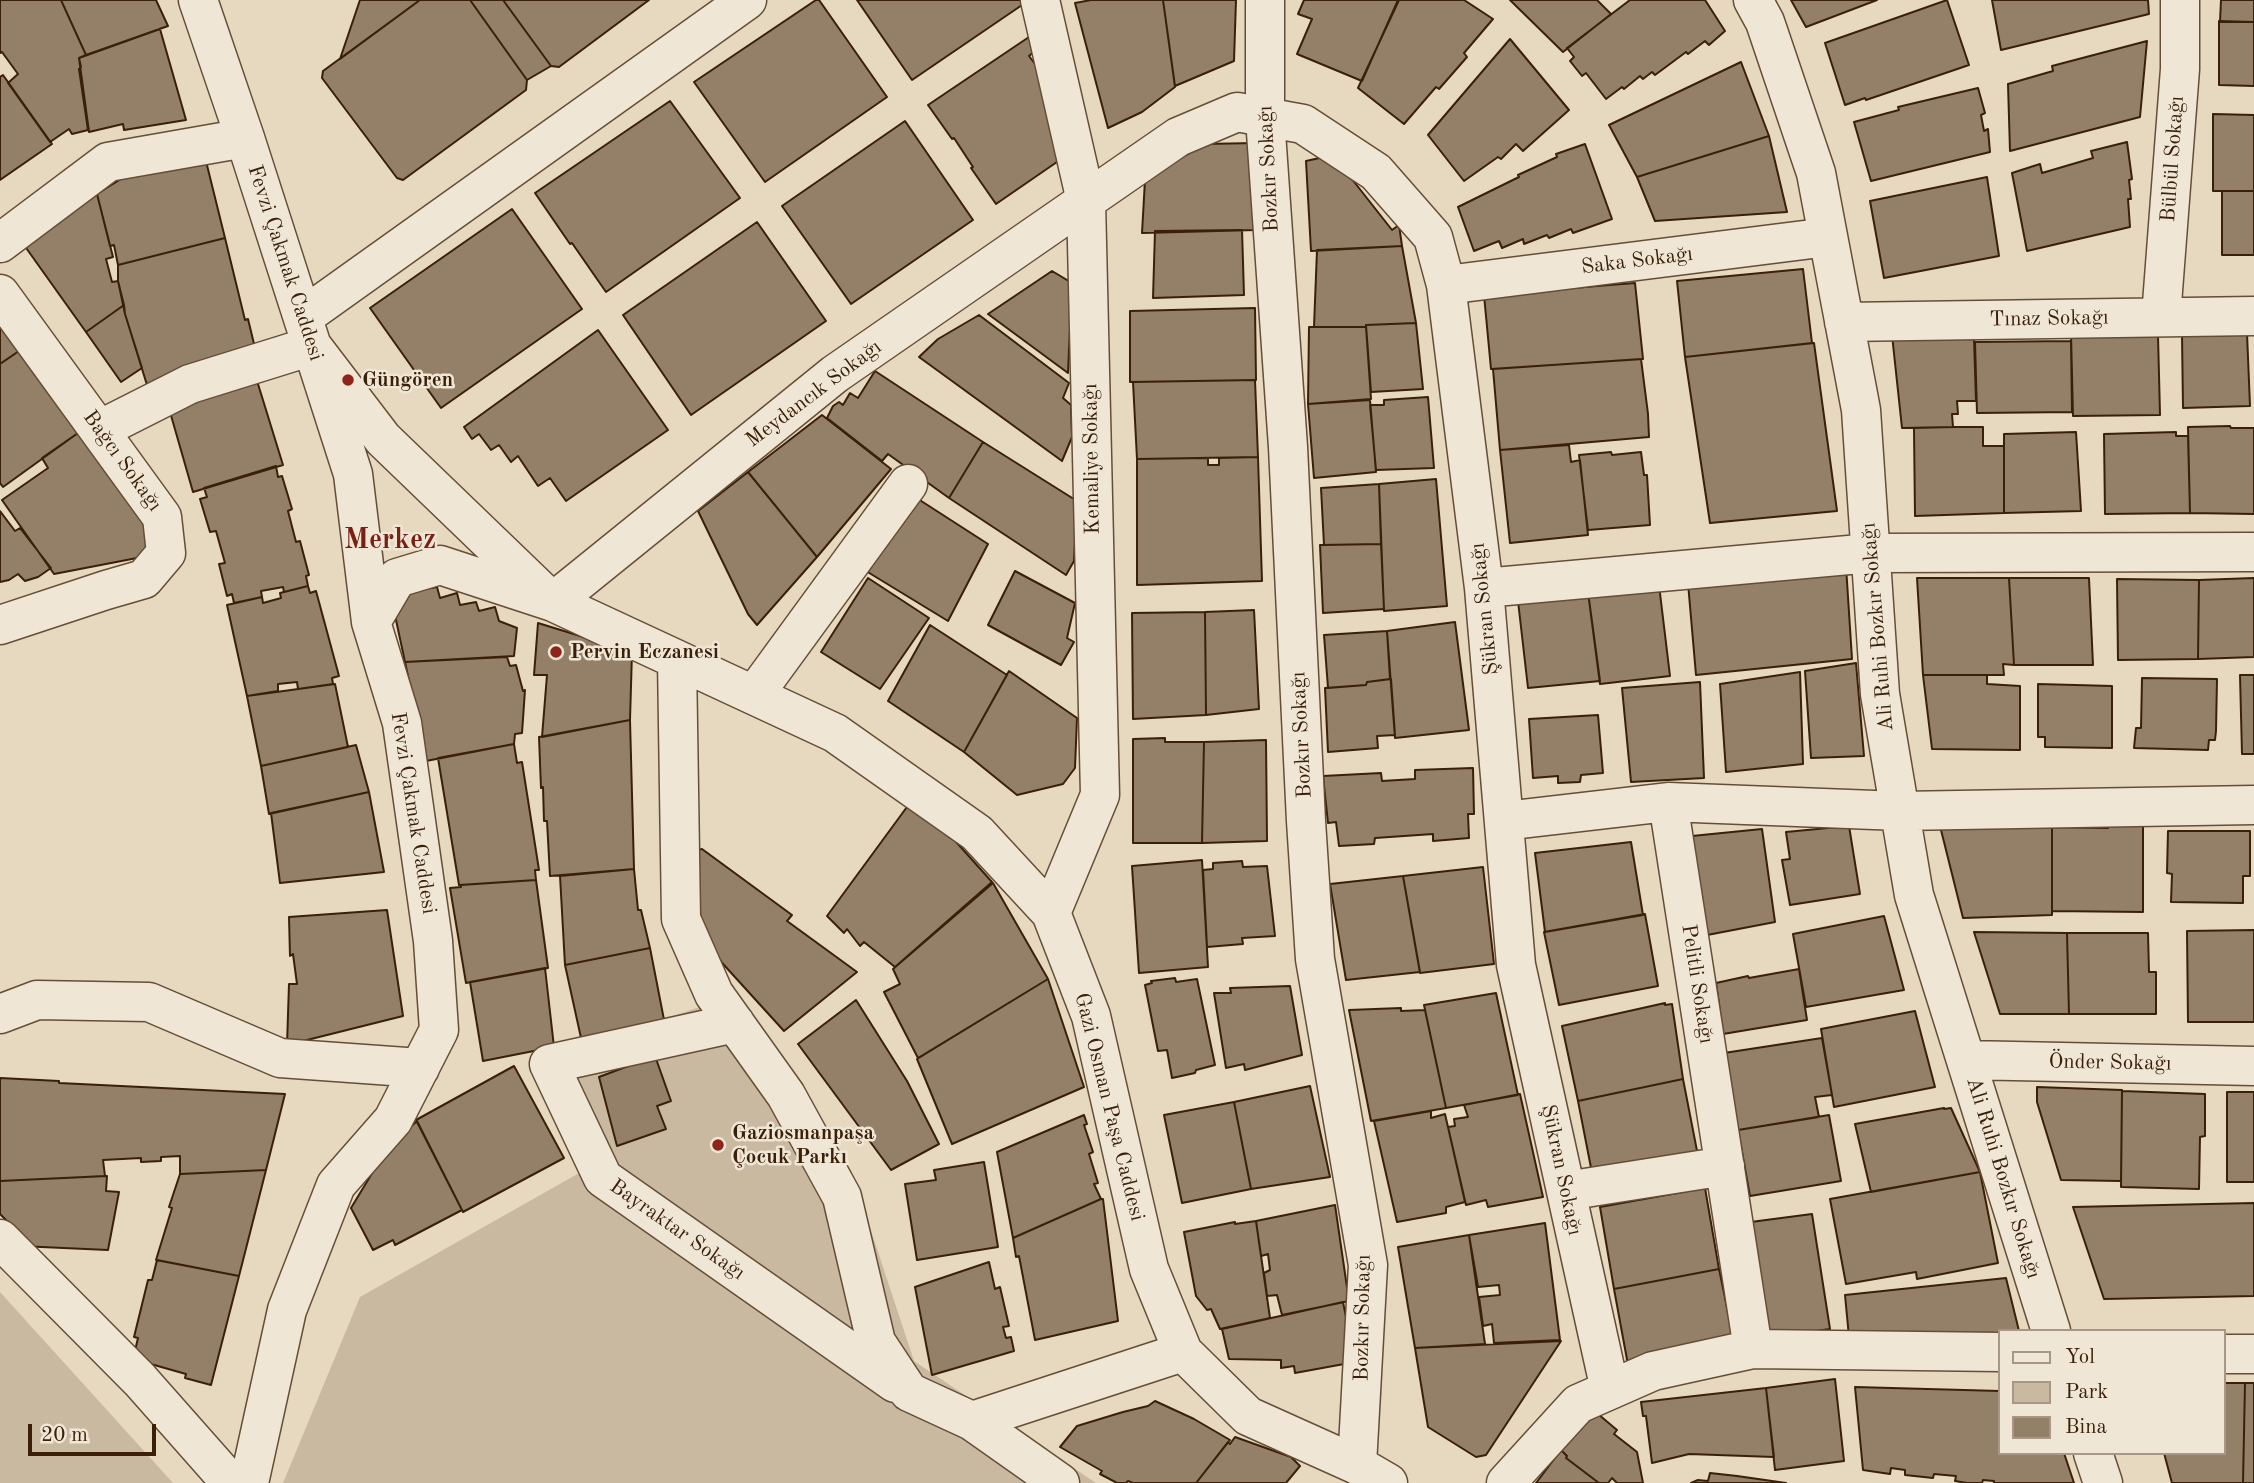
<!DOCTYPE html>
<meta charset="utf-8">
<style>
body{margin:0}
#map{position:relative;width:2254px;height:1483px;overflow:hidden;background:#e7d8c0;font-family:"Old Standard TT",serif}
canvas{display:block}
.legend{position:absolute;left:1998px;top:1329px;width:228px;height:126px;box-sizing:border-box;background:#efe6d6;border:2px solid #a79784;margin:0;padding:9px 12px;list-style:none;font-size:21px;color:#3a2008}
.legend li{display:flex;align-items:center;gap:14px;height:35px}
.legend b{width:35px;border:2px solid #a79784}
.scale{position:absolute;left:28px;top:1424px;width:128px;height:32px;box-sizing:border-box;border:4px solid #3a2008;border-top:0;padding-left:9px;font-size:21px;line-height:24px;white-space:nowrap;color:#3a2008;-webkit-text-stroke:5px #efe6d6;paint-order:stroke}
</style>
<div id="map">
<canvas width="2254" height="1483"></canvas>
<ul class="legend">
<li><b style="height:9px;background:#efe6d6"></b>Yol</li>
<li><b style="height:19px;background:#cab9a1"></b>Park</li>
<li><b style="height:19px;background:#948068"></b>Bina</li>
</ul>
<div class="scale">20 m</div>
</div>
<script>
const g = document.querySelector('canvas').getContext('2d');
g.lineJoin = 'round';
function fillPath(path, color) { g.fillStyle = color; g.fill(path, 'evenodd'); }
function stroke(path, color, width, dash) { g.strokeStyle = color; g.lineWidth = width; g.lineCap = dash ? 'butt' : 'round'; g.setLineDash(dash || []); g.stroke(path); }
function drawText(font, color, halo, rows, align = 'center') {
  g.font = font + ' "Old Standard TT",serif'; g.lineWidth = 5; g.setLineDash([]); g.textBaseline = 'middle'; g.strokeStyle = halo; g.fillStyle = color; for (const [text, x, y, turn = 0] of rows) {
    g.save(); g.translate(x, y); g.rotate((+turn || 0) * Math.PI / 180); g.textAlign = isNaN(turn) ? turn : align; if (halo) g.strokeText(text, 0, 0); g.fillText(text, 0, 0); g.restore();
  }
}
const green = new Path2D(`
 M735,995L851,1170L914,1361L1096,1483H283L360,1297L588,1168L546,1059Z
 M0,1292L173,1483H0Z`);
const building = new Path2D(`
 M0,0H61L86,55L79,58L81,67L79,69L88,130L72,134L69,129L50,142L8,83L18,74L2,52L0,53Z
 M61,0H156L168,26L86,55Z
 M360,0H420L340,59Z
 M420,0H470L527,80L526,90L403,180L397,178L322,78L323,71Z
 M470,0H503L551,66L527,80Z
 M503,0H649L559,67L551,66Z
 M816,0H819L887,97L765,182L694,82Z
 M857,0H1024L1025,3L912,80Z
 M1091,0H1163L1175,87L1142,112L1108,128L1075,3Z
 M1163,0H1236L1234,61L1175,86Z
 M1304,0H1398L1362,81L1297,54L1312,19L1298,14Z
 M1399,0H1464L1493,19L1464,53L1467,57L1439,89L1436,87L1404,124L1358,88Z
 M1510,0H1597L1611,14L1563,52Z
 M1630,0H1705L1725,31L1709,45L1705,41L1688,54L1686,52L1655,75L1652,72L1643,79L1640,76L1624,89L1622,87L1606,99L1586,73L1582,76L1570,61L1574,57L1567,48Z
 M1791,0H1877L1806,27Z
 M1947,0L1969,65L1866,100L1865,98L1845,105L1825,43Z
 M1992,0H2148L2149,14L2001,50Z
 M2221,0H2254V22H2220Z
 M2219,21L2254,22V86L2219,85Z
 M160,29L186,120L124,130L123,124L89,132L79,58Z
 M1029,37L1037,49L1029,56L1045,77L1070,153L996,204L971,168L973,167L954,138L952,139L928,105Z
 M1510,39L1569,110L1523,151L1516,144L1501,159L1498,157L1464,181L1428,135Z
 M2147,41L2140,117L2010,151L2008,84L2053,71L2052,66Z
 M1741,62L1769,136L1637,177L1609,125Z
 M3,75L52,144L0,180V77Z
 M1978,88L1985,113L1981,115L1984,131L1988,129L1990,152L1871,181L1854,122L1899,110L1898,107Z
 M670,101L740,198L606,292L572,243L570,244L535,193Z
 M2213,114L2254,115V191H2213Z
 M905,121L973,220L851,304L782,206Z
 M1769,136L1787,212L1655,221L1637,177Z
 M2127,142L2132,179L2129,180L2131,199H2128L2130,227L2027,251L2012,173L2040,164L2042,173L2093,158L2091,151Z
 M1256,143V230L1142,233L1145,180L1204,144Z
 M1585,144L1612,219L1573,233L1571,229L1549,238L1547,235L1524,244L1523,239L1502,248L1499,241L1474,251L1458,207L1519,177L1518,175L1557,157L1556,154Z
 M203,149L225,238L118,265L114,245L110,246L97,194L148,162Z
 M1333,155L1392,230L1399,225L1402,246L1311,251L1306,161Z
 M1987,177L1999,256L1884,278L1870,201Z
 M2222,191H2254V255H2222Z
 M97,194L113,257L106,259L112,282L118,281L124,305L86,332L24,245Z
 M512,209L582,309L441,408L370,308Z
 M757,222L826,321L691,415L623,315Z
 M1242,230L1244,295L1153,298L1155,231Z
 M225,238L245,320L248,319L255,348L147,385L125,314L118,281V265Z
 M1402,246L1416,323L1366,325V327H1314L1317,250Z
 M1803,269L1812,343L1685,357L1677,281Z
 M1052,271L1072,283L1068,373L988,314Z
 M1635,283L1643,359L1491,369L1484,295Z
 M124,305L125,314L142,368L121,382L86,332Z
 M1255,308L1256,380L1130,382V311Z
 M979,315L1069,383L1063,398L1071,405L1072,437L1062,461L919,357L938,339Z
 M1416,323L1423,389L1371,392L1366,325Z
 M0,324L19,351L0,364Z
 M1309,327H1366L1371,399L1308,404Z
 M598,330L668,430L566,501L550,478L538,486L518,456L511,462L499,445L491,450L479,434L472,439L464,427Z
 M2247,333L2250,406L2183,408L2182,335Z
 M2071,334L2158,335L2160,415L2073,416Z
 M1892,335L1974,338L1976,401H1957L1958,414H1952L1953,427L1902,428Z
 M2071,341L2072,412L1977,413L1975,342Z
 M1814,343L1837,511L1710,523L1685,357Z
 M19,351L78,433L3,487L0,483V364Z
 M1641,359L1648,414L1649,437L1500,450L1493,369Z
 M254,371L283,465L193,492L166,398Z
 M875,371L983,442L949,498L888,454L882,461L827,418L833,406L839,402L843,405L850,393L858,398Z
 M1255,380L1258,457L1137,459L1133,382Z
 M1428,397L1434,468L1376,470L1370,405H1384V400Z
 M1370,400L1376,472L1314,478L1308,404Z
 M822,415L891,469L817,557L748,472Z
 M2230,426L2231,428H2254V514L2190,513L2188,427Z
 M1953,427H1983V446H2004V513L1915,516L1914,428Z
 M2076,432L2081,511L2004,513V434Z
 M2176,432V436H2188L2190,513L2105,514L2104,434Z
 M78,433L158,542L137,558L54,574L2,500L48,468L42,458Z
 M983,442L1077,501L1074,561L1066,575L949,498Z
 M1569,445L1571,462L1580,460L1588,535L1510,543L1500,450Z
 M1611,452L1612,455L1641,452L1644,475H1647L1650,525L1588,530L1579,455Z
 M1258,457L1262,581L1137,585V459L1208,458V465H1219V458Z
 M276,466L278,477L282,476L292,509L288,511L296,542L300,541L309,575L306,576L308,586L284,592L283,587L261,591L262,597L234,603L232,594L227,596L219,564L225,563L216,531L210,532L200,499L207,497L204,488Z
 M748,472L817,557L757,625L748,614L698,511Z
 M1436,479L1447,606L1384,611L1379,484Z
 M1379,484L1381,544L1324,545L1321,488Z
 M915,497L988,544L948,621L866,571Z
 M0,511L15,531L20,528L51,568L38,577L25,581L18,574L9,580L0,582Z
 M1381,544L1384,609L1323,613L1320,545Z
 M1846,566L1852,659L1696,675L1688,583Z
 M1015,571L1075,603L1067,638L1074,642L1061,665L988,625Z
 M868,578L929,618L880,689L821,652Z
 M1917,578H2009L2014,665L2003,664L2004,675H1923Z
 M2009,578H2089L2093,665H2014Z
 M2254,578V657L2198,659L2199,580Z
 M2117,579L2199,580L2198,659L2118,660Z
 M1659,585L1670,676L1600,684L1588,592Z
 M308,586L310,593L316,591L339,676L332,678L333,684L298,689L297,682L278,684V691L247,696L227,605L262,597L263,603L281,598L280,593Z
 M437,587L440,598L457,593L460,605L476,602L479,611L495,607L499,621L517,628L514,656L405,662L393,606L401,593Z
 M1588,592L1600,681L1528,688L1518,601Z
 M1254,610L1259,709L1206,715L1205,612Z
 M1205,612L1206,715L1133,719L1132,613Z
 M1455,622L1469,730L1395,738L1387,631Z
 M538,623L632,652L630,720L542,737L547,675H534Z
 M930,625L1007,675L964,752L888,701Z
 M1387,631L1390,679L1367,682L1366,685L1328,688L1324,635Z
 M507,657L510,666L516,665L523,691L525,690L522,733L515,734L514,744L426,761L405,662Z
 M1856,663L1864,756L1811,758L1805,671Z
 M1009,671L1077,718L1075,768L1063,784L1017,795L964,752Z
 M1800,672L1803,764L1726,772L1720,684Z
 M1923,675H1987V684L2020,686V750L1932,749Z
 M2240,675H2254V754H2242Z
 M2142,678L2217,679L2216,731L2215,740H2209L2208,750L2134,748L2136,728H2141Z
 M1391,679L1395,735L1377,736L1378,748L1328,752L1325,688L1366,685L1367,682Z
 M1700,682L1704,778L1631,782L1622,688Z
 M335,684L348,747L261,766L247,696Z
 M2038,684L2112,686V748L2045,747V737H2038Z
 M1598,715L1603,773L1581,775L1580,782L1558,783V776L1533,778L1529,719Z
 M630,720L634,869L550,876L547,821H544L543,787L541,788L539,737Z
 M1165,738V742H1204L1202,843H1133V739Z
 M1266,740L1267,841L1202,843L1204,742Z
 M514,744L517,763L522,762L539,870H535L536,880L459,885L438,758Z
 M356,745L369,792L269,814L261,766Z
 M1473,768L1474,814H1468L1469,838L1433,841V834L1375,838L1374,844L1339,846L1336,822L1328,823L1323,776L1381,773L1382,781L1415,779V770Z
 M369,792L384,872L280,883L271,813Z
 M915,796L992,882L895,967L864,942L860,946L847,929L844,933L827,916Z
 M2052,823V915L1963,918L1940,826Z
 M2108,825H2143V912L2052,911V827L2108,828Z
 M1849,826L1860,894L1790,905L1782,860L1790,859L1786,832Z
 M1762,829L1775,922L1702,936L1682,837Z
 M2168,831H2250V876H2243V903L2171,902L2172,874L2167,873Z
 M1631,842L1643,915L1545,932L1535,853Z
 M702,849L792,915L787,921L857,972L784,1031L714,954L699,933L693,851Z
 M1202,860L1208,967L1139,973L1132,866Z
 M1242,861L1243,867L1267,866L1275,936L1242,938L1243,944L1207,947L1203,870L1213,869V863Z
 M1483,867L1494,964L1420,973L1403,876Z
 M634,869L638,910H641L650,948L565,965L560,876Z
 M1403,876L1420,972L1346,980L1330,884Z
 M536,880L548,968L466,983L450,888L461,887V885Z
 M993,883L1048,979L918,1058L884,992L900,984L893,969Z
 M387,910L403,1016L287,1045L289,984H297L293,954L290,956L289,917Z
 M1645,914L1658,986L1559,1005L1544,932Z
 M1884,916L1904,990L1806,1007L1793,934Z
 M2254,930V1022H2188L2187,931Z
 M1974,932L2067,933L2069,1014H2000Z
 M2067,933H2148L2149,972H2156V1014H2069Z
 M650,948L666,1030L583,1047L565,965Z
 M545,968L554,1047L483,1061L470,982Z
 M1799,969L1807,1020L1723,1034L1716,983L1748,976L1749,978Z
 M1175,978L1176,982L1197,979L1215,1065L1196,1070L1195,1073L1172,1078L1167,1050L1158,1051L1145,985L1152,983L1151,981Z
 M1048,979L1084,1087L952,1144L917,1059Z
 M1290,986L1302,1055L1245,1070L1244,1064L1226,1068L1214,993H1231L1230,988Z
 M1496,993L1518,1095L1446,1108L1424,1005Z
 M856,1000L907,1081L939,1144L891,1170L798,1044Z
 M1665,1003V1005L1672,1004L1683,1079L1578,1101L1562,1026Z
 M1401,1008V1011L1425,1010L1446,1108L1371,1121L1349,1010Z
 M1915,1011L1935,1087L1834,1107L1821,1029Z
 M1822,1038L1832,1095L1815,1097L1819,1117L1738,1130L1724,1053Z
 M655,1056L671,1101L657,1106L666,1129L617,1146L599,1077Z
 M514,1066L564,1158L463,1212L416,1120Z
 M0,1078L59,1081V1083L285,1094L266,1170L180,1174V1156L161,1157V1161L141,1162V1158L103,1160L105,1176L0,1181Z
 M1683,1079L1698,1156L1593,1178L1578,1101Z
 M1310,1086L1330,1177L1251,1189L1234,1102Z
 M2037,1087L2122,1090L2121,1181L2061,1180L2037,1102Z
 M2122,1091L2205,1094V1136L2200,1137L2199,1189L2121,1187Z
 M2227,1092H2254V1182H2227Z
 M1520,1094L1543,1197L1488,1207L1486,1200L1466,1205L1448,1127L1455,1126L1454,1119L1468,1117L1464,1105Z
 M1234,1102L1251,1189L1182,1203L1164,1115Z
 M1944,1108V1109L1951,1108L1980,1172L1871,1192L1855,1124Z
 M1431,1111V1118L1445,1114L1465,1202L1446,1207V1213L1397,1222L1374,1121Z
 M1084,1115L1087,1124L1084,1125L1093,1152L1089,1154L1098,1183L1094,1184L1101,1199L1013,1238L997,1152Z
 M1829,1115L1841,1181L1750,1196L1738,1130Z
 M417,1121L462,1210L395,1245L393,1240L373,1250L351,1208L388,1147Z
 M984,1162L998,1247L917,1260L905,1184L936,1180L934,1170Z
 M266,1170L239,1276L156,1260L172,1208L169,1207L180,1174Z
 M1980,1172L1998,1263L1917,1279L1916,1272L1846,1284L1830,1199Z
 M107,1176L106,1191L119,1192L108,1250L19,1246L17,1231L0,1214V1181Z
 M1705,1188L1719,1269L1614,1289L1600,1207Z
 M1101,1199H1103L1118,1321L1035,1340L1019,1256L1016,1257L1013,1238Z
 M2254,1203V1296L2104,1299L2073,1207Z
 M1335,1205L1349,1301L1282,1315L1277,1295L1267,1296L1264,1273L1270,1270L1268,1254L1261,1256L1256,1221Z
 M1812,1214L1830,1329L1759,1339L1743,1223Z
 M1256,1221L1270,1318L1220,1329L1211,1309L1207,1310L1196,1296L1184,1232L1235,1222V1224Z
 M1545,1223L1560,1340L1494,1343L1492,1324L1483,1326L1479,1297L1500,1295L1499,1285L1478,1287L1469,1235Z
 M1469,1235L1485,1344L1415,1348L1398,1247Z
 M157,1260L239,1276L211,1385L185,1378L186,1374L133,1359L138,1338L134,1337L148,1280H152Z
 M989,1262L995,1289L1000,1287L1009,1326L1003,1327L1006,1338L1011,1337L1014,1351L932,1375L915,1287Z
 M1719,1269L1735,1346L1628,1365L1614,1289Z
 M2006,1278L2019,1331H2000V1343L1849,1337L1845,1295Z
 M1343,1302L1355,1362L1295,1373L1294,1366L1281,1368V1360L1229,1359L1222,1329Z
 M1561,1341L1486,1455L1476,1457L1428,1427L1415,1348Z
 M1835,1379L1844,1461L1775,1470L1766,1388Z
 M2224,1383H2245L2243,1483H2172L2164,1453H2224Z
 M2245,1383H2254V1483H2243Z
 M1855,1387L2000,1391V1453H2064L2074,1483H1994V1481L1983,1480L1982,1483H1967L1955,1481L1956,1476L1934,1474L1933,1478L1905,1475V1470L1891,1468L1890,1474L1863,1470Z
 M1766,1388L1774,1457L1689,1454L1652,1463L1646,1416H1643L1641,1402Z
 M1155,1401L1194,1419L1230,1440L1196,1483H1133L1128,1481L1126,1483H1117L1100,1474L1102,1471L1060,1447L1077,1426L1123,1412L1148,1406Z
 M1592,1409L1617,1430L1614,1434L1637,1452L1643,1483H1617L1612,1478L1608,1483H1599L1566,1458L1567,1456L1561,1450Z
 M1235,1437L1291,1457L1300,1466L1286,1483H1196L1224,1447L1228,1442L1230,1444Z
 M1561,1450L1567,1456L1566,1458L1599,1483H1536Z
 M1710,1473L1737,1476L1786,1483H1691L1698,1480L1708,1481Z`);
const minor = new Path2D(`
 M198,0L245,138L353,474L371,622L402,723L433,941L439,1030L393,1120L336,1185L287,1310L249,1483
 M1040,0L1086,201L1100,795L1051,913
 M1265,0V118L1288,447L1306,821L1315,959L1368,1265L1357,1465
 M1753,0L1765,22L1816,173L1861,410L1880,694L1914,895L2051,1331
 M0,243L108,162L245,138
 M1446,285L1828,237
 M0,294L162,517L166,553L144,579L106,590L0,625
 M303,317L747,0
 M2161,317L2180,69V0
 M1844,322L2254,316
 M99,430L190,384L312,346L383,439L544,594
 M1484,588L1871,553L2254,552
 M553,602L835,374L1178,137L1237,112L1303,124L1376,172L1433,237L1446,285L1484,588L1516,965L1610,1390
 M371,622L397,578L440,565L553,602L835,733L977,833L1051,913L1091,1016L1149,1269L1183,1352L1248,1416L1357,1465L1388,1483
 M677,660L681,919L714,994L786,1095L842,1197L876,1342L909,1392L972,1421L1060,1483
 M754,695L908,484
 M1668,802L1753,1349
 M1504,821L1668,802L1900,811L2254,805
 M0,1014L37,1000L149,1002L280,1058L420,1068
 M735,1023L549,1064L603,1178L895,1383
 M1966,1060L2254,1066
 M1566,1191L1725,1166
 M0,1239L140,1380L231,1483
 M2224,1354H2254
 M972,1421L1183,1352
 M2093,1453L2103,1483
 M1506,1483L1578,1404L1653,1371L1753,1349L2000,1352`);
const markers = [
 [348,380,7,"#8f2418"],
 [556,652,7,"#8f2418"],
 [718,1145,7,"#8f2418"]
];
const streetNames = [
 ["Bülbül Sokağı",2173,159,-86],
 ["Bozkır Sokağı",1269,169,-93],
 ["Saka Sokağı",1637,261,-7],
 ["Fevzi Çakmak Caddesi",285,263,72],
 ["Tınaz Sokağı",2049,319,-1],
 ["Meydancık Sokağı",814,394,-37],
 ["Kemaliye Sokağı",1092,459,-91],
 ["Bağcı Sokağı",122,461,54],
 ["Şükran Sokağı",1485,609,-96],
 ["Ali Ruhi Bozkır Sokağı",1878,627,-95],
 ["Bozkır Sokağı",1302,735,-93],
 ["Fevzi Çakmak Caddesi",413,813,81],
 ["Pelitli Sokağı",1697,984,81],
 ["Önder Sokağı",2110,1063,1],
 ["Gazi Osman Paşa Caddesi",1109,1107,76],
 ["Şükran Sokağı",1561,1170,78],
 ["Ali Ruhi Bozkır Sokağı",2003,1178,73],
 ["Bayraktar Sokağı",677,1230,35],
 ["Bozkır Sokağı",1363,1318,-89]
];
const poiNames = [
 ["Güngören",362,380],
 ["Pervin Eczanesi",570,652],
 ["Gaziosmanpaşa",732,1133],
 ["Çocuk Parkı",732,1157]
];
const districtNames = [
 ["Merkez",390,541]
];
fillPath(green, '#cab9a1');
fillPath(building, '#948068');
stroke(building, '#3a2008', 2);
stroke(minor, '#654e36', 41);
stroke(minor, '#efe6d6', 38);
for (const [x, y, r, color] of markers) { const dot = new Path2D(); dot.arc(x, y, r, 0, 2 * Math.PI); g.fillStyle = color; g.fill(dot); stroke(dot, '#efe6d6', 2.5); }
drawText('21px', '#3a2008', '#efe6d6', streetNames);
drawText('bold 21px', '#3a2008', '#efe6d6', poiNames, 'left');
drawText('bold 28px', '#7a1f14', '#efe6d6', districtNames);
</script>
